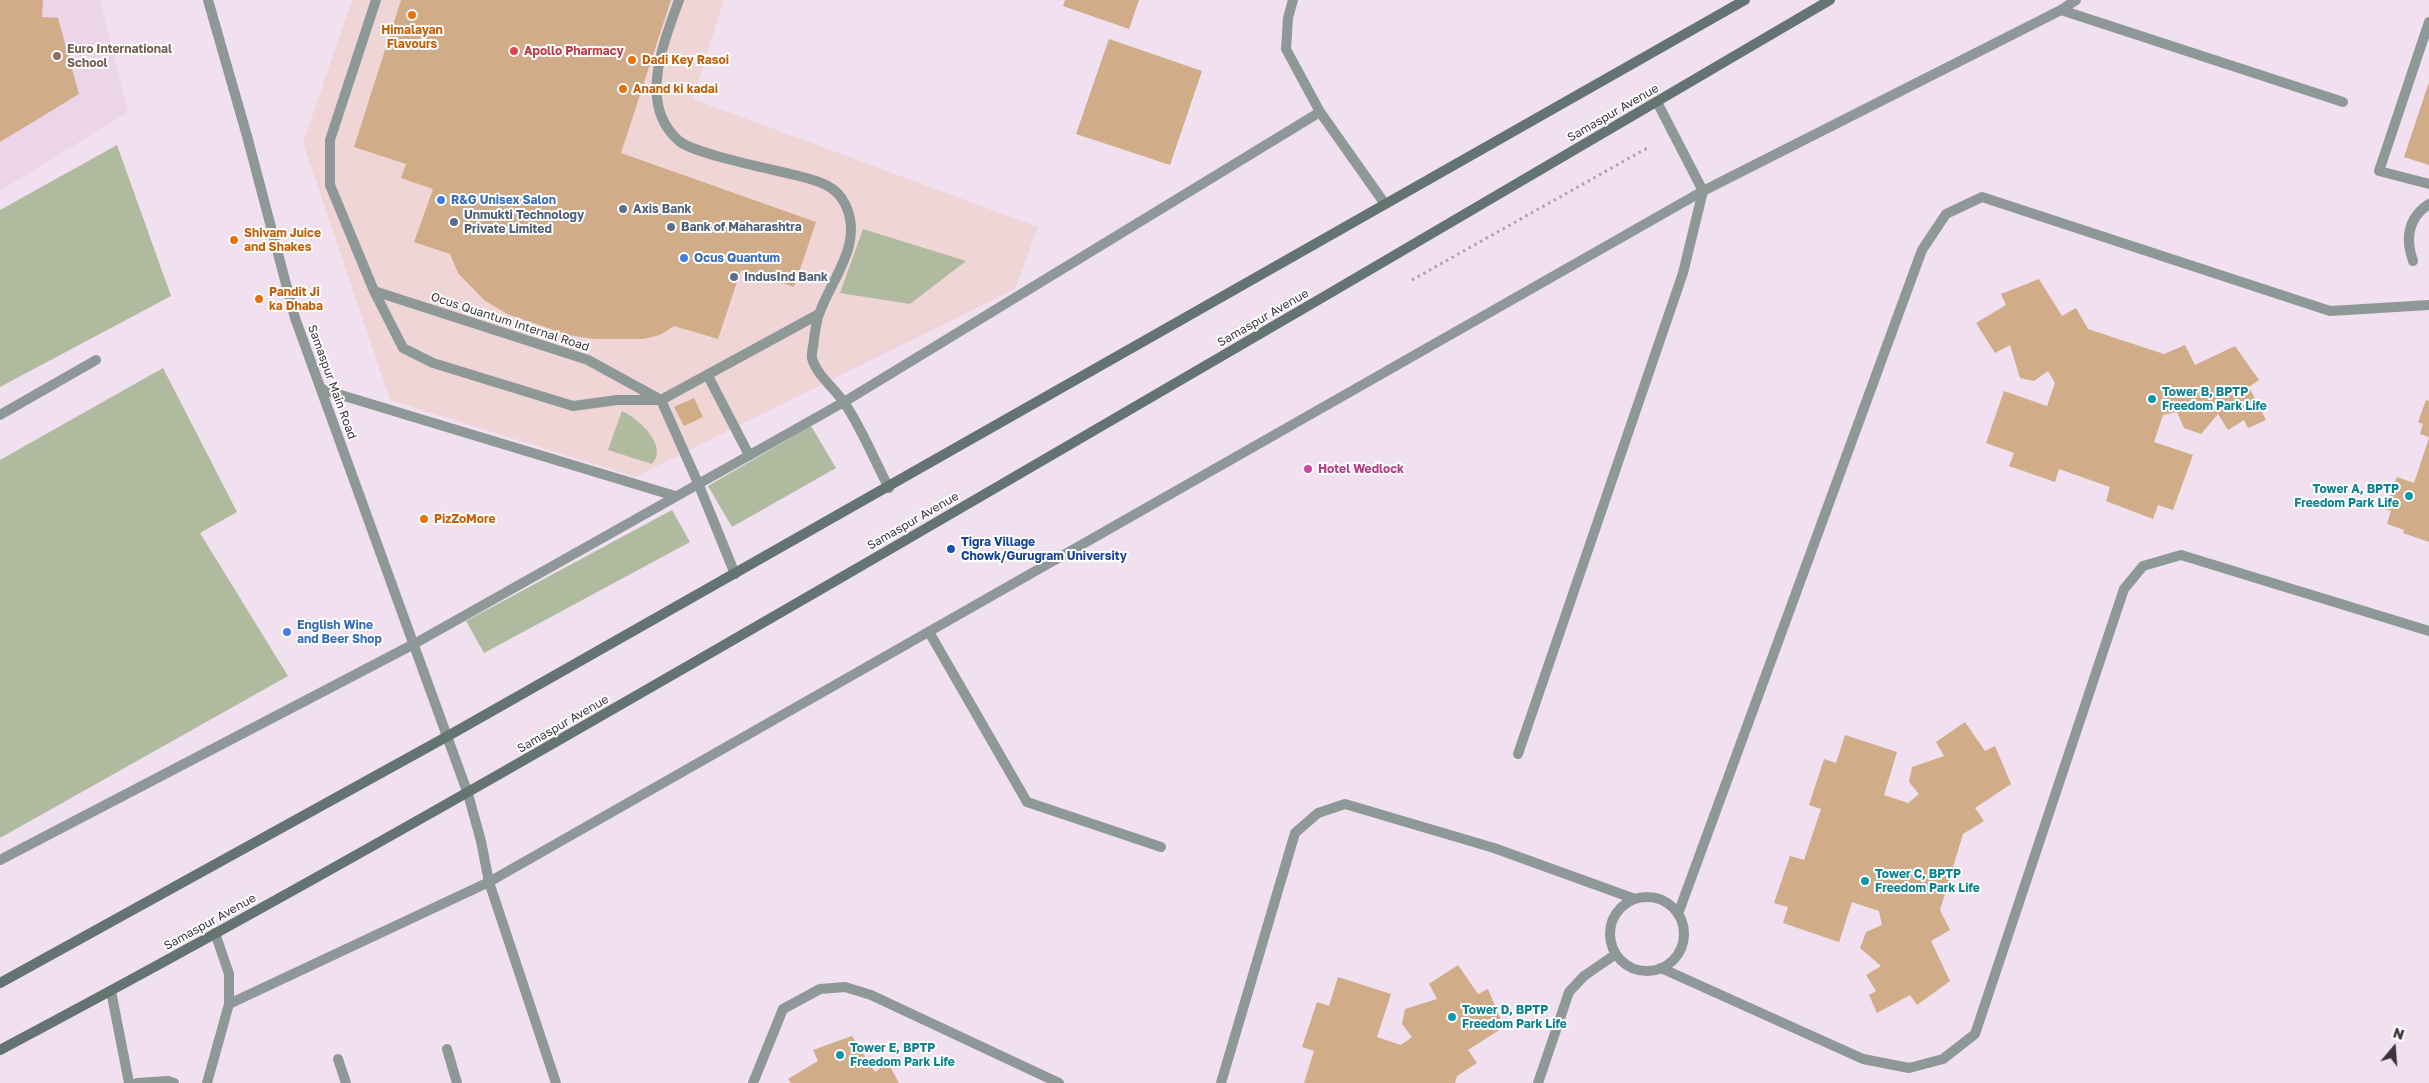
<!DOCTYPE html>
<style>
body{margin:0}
#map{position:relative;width:2429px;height:1083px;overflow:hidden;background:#f1e0f0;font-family:"Golos Text",sans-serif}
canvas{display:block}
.north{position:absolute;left:2369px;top:1023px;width:50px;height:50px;-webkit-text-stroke:4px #fff;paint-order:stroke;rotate:18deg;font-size:14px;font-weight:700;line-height:20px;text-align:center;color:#3b343b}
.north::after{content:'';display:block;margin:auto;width:18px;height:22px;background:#3b343b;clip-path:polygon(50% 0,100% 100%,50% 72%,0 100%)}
</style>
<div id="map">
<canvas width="2429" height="1083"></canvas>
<div class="north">N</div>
</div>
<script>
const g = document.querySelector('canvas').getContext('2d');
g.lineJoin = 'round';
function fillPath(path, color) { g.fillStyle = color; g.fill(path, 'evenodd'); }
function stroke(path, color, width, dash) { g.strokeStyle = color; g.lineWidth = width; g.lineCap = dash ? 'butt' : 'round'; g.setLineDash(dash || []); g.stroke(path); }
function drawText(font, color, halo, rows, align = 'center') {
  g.font = font + ' "Golos Text",sans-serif'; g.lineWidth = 4; g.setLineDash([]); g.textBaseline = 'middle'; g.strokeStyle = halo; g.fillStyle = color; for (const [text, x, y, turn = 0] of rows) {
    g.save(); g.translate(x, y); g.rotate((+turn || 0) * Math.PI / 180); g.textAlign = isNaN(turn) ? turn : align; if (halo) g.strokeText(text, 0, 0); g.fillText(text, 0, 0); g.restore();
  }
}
const commercial = new Path2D(`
 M352,0H724L693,99L1038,227L1015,289L635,477L390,400L303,143Z`);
const built = new Path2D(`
 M0,0H100L128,112L0,191Z`);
const green = new Path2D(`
 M117,145L171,296L0,387V210Z
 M863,229L966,261L910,304L840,293Z
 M163,368L237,512L200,533L288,676L0,838V460Z
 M622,411C639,419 669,446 652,464L608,450Z
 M811,426L836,468L732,527L708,486Z
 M672,510L690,542L484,653L466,621Z`);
const building = new Path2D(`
 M0,0H43L42,17L58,18L79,94L0,142Z
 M401,0H671L621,153L816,222L794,287L741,270L718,339L674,326L660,335L643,339H595L568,335L507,314L484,300L458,273L450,254L414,242L433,189L401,178L406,164L354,147Z
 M1065,0H1139L1129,29L1063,6Z
 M1109,39L1202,71L1170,165L1076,134Z
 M2429,82V165L2404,157Z
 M2039,279L2062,316L2076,308L2088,329L2164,354L2185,345L2195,365L2235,346L2259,380L2249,387L2266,420L2248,428L2244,420L2228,430L2218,414L2201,434L2184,428L2177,412L2163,415L2154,442L2193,455L2173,510L2158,505L2153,519L2106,501L2110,487L2059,469L2055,482L2009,466L2014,453L1986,443L2004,391L2047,406L2055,383L2048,371L2034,381L2020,378L2010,345L1995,353L1976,323L2006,305L2001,294Z
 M694,398L703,417L684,426L674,407Z
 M2426,400L2429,401V437L2420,434L2423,424L2418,422Z
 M2429,438V542L2403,533L2404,530L2387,524L2391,511L2385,509L2397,477L2414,483Z
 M1965,722L1985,751L1995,746L2011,784L1975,808L1984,821L1963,834L1940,910L1950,930L1931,941L1950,981L1917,1005L1910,995L1877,1013L1869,995L1876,991L1866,975L1881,966L1860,948L1866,932L1882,925L1879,911L1852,902L1839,942L1783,923L1788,907L1774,903L1790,856L1804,860L1821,809L1809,805L1824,759L1836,763L1845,735L1897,752L1884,795L1908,803L1919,794L1909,782L1912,767L1944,756L1936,742Z
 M1458,965L1478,994L1488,989L1504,1027L1468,1050L1477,1063L1457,1076L1455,1083H1304L1314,1051L1302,1047L1317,1002L1329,1006L1338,977L1391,994L1377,1037L1401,1045L1412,1037L1402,1024L1405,1009L1437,999L1429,984Z
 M852,1036L875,1072L888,1063L899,1083H791L788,1079L818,1061L813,1050Z`);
const path = new Path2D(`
 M1412,280L1649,147`);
const lane = new Path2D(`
 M376,0L330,140V185L374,291L403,348L433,363L573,406L617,400H661L819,314
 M679,0C664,42 637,105 679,141C695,154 771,169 795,175C814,180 836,184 845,204C865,244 830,280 818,317C816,324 815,332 814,339C814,345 811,352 812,358C816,374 833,387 843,401C861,426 874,460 889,488
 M2429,22L2379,171L2429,184
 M374,291L588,360L661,400L698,483L735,574
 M708,376L749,455
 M321,389L675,496
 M929,632L1027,802L1161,847
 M111,991L129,1083
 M447,1049L457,1083
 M338,1059L346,1083
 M137,1083L168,1081L174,1083
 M207,1083L229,1004`);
const street = new Path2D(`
 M208,0L247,136L295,318L468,794L481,841L489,882L556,1083
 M1293,0L1288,18L1286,49L1320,112L1385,204
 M2061,10L2343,102
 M2413,261C2405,238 2408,218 2429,204
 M0,415L96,360
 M1518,754L1683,273L1703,191L1657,102
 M0,860L414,644L844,402L1320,112
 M1610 934a37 37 0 1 1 74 0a37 37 0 1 1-74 0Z
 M1678,914L1922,250L1946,214L1982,197L2330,311L2429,305
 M215,933L229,974V1004L489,882L1703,191L2061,10L2076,0
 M1661,968L1863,1059L1909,1068L1943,1059L1975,1034L2124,589L2143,566L2181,555L2429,631
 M753,1083L783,1009L820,989L845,987L871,995L1059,1083
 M1221,1083L1295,833L1318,813L1345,804L1494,848L1635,899
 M1538,1083L1569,992L1584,976L1616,954`);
const secondary = new Path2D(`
 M0,983L448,736L1745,0
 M0,1050C300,891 593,721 887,551C1202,368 1516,185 1830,0`);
const markers = [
 [412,15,5,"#e8710a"],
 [514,51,5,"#e0444e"],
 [57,56,5,"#8d6e63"],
 [632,60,5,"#e8710a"],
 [623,89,5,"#e8710a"],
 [441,200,5,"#3f7fe0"],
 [623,209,5,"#5c6f8a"],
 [454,222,5,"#5c6f8a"],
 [671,227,5,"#5c6f8a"],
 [234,240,5,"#e8710a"],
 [684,258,5,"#3f7fe0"],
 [734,277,5,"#5c6f8a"],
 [259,299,5,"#e8710a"],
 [2152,399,5,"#0f9aa8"],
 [1308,469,5,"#d1479c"],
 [2409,496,5,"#0f9aa8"],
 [424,519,5,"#e8710a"],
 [951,549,5,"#1a4fb4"],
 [287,632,5,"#3f7fe0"],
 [1865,881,5,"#0f9aa8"],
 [1452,1017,5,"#0f9aa8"],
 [840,1055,5,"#0f9aa8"]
];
const foodNames = [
 ["Himalayan",412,30,"center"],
 ["Flavours",412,44,"center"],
 ["Dadi Key Rasoi",642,60],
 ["Anand ki kadai",633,89],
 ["Shivam Juice",244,233],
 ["and Shakes",244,247],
 ["Pandit Ji",269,292],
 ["ka Dhaba",269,306],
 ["PizZoMore",434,519]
];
const educationNames = [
 ["Euro International",67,49],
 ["School",67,63]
];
const healthNames = [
 ["Apollo Pharmacy",524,51]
];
const streetNames = [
 ["Samaspur Avenue",1613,113,-30],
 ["Samaspur Avenue",1263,318,-30],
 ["Ocus Quantum Internal Road",510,322,18],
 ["Samaspur Main Road",332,382,70],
 ["Samaspur Avenue",913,521,-30],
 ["Samaspur Avenue",563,724,-30],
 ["Samaspur Avenue",210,922,-29]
];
const shopNames = [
 ["R&G Unisex Salon",451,200],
 ["Ocus Quantum",694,258],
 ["English Wine",297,625],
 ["and Beer Shop",297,639]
];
const serviceNames = [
 ["Axis Bank",633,209],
 ["Unmukti Technology",464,215],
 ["Private Limited",464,229],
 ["Bank of Maharashtra",681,227],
 ["IndusInd Bank",744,277]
];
const cultureNames = [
 ["Tower B, BPTP",2162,392],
 ["Freedom Park Life",2162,406],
 ["Tower A, BPTP",2399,489,"right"],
 ["Freedom Park Life",2399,503,"right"],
 ["Tower C, BPTP",1875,874],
 ["Freedom Park Life",1875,888],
 ["Tower D, BPTP",1462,1010],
 ["Freedom Park Life",1462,1024],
 ["Tower E, BPTP",850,1048],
 ["Freedom Park Life",850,1062]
];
const hotelNames = [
 ["Hotel Wedlock",1318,469]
];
const transitNames = [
 ["Tigra Village",961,542],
 ["Chowk/Gurugram University",961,556]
];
fillPath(commercial, '#f0d5d7');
fillPath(built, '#ecd4e9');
fillPath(green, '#b0ba9e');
fillPath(building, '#d0ac88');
stroke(path, '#aea1ae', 3, [2.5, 4]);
stroke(lane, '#8e9997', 10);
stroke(street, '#8e9997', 10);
stroke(secondary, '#647471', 10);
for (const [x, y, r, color] of markers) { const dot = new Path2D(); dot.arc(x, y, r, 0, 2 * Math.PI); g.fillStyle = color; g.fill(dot); stroke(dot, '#fff', 2); }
drawText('bold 12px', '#c56008', '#fff', foodNames, 'left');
drawText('bold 12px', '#785e54', '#fff', educationNames, 'left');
drawText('bold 12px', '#be3a42', '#fff', healthNames, 'left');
drawText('12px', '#3b343b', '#fff', streetNames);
drawText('bold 12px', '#366cbe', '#fff', shopNames, 'left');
drawText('bold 12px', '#4e5e75', '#fff', serviceNames, 'left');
drawText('bold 12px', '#0d838f', '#fff', cultureNames, 'left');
drawText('bold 12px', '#b23c85', '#fff', hotelNames, 'left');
drawText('bold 12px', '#164399', '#fff', transitNames, 'left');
</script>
